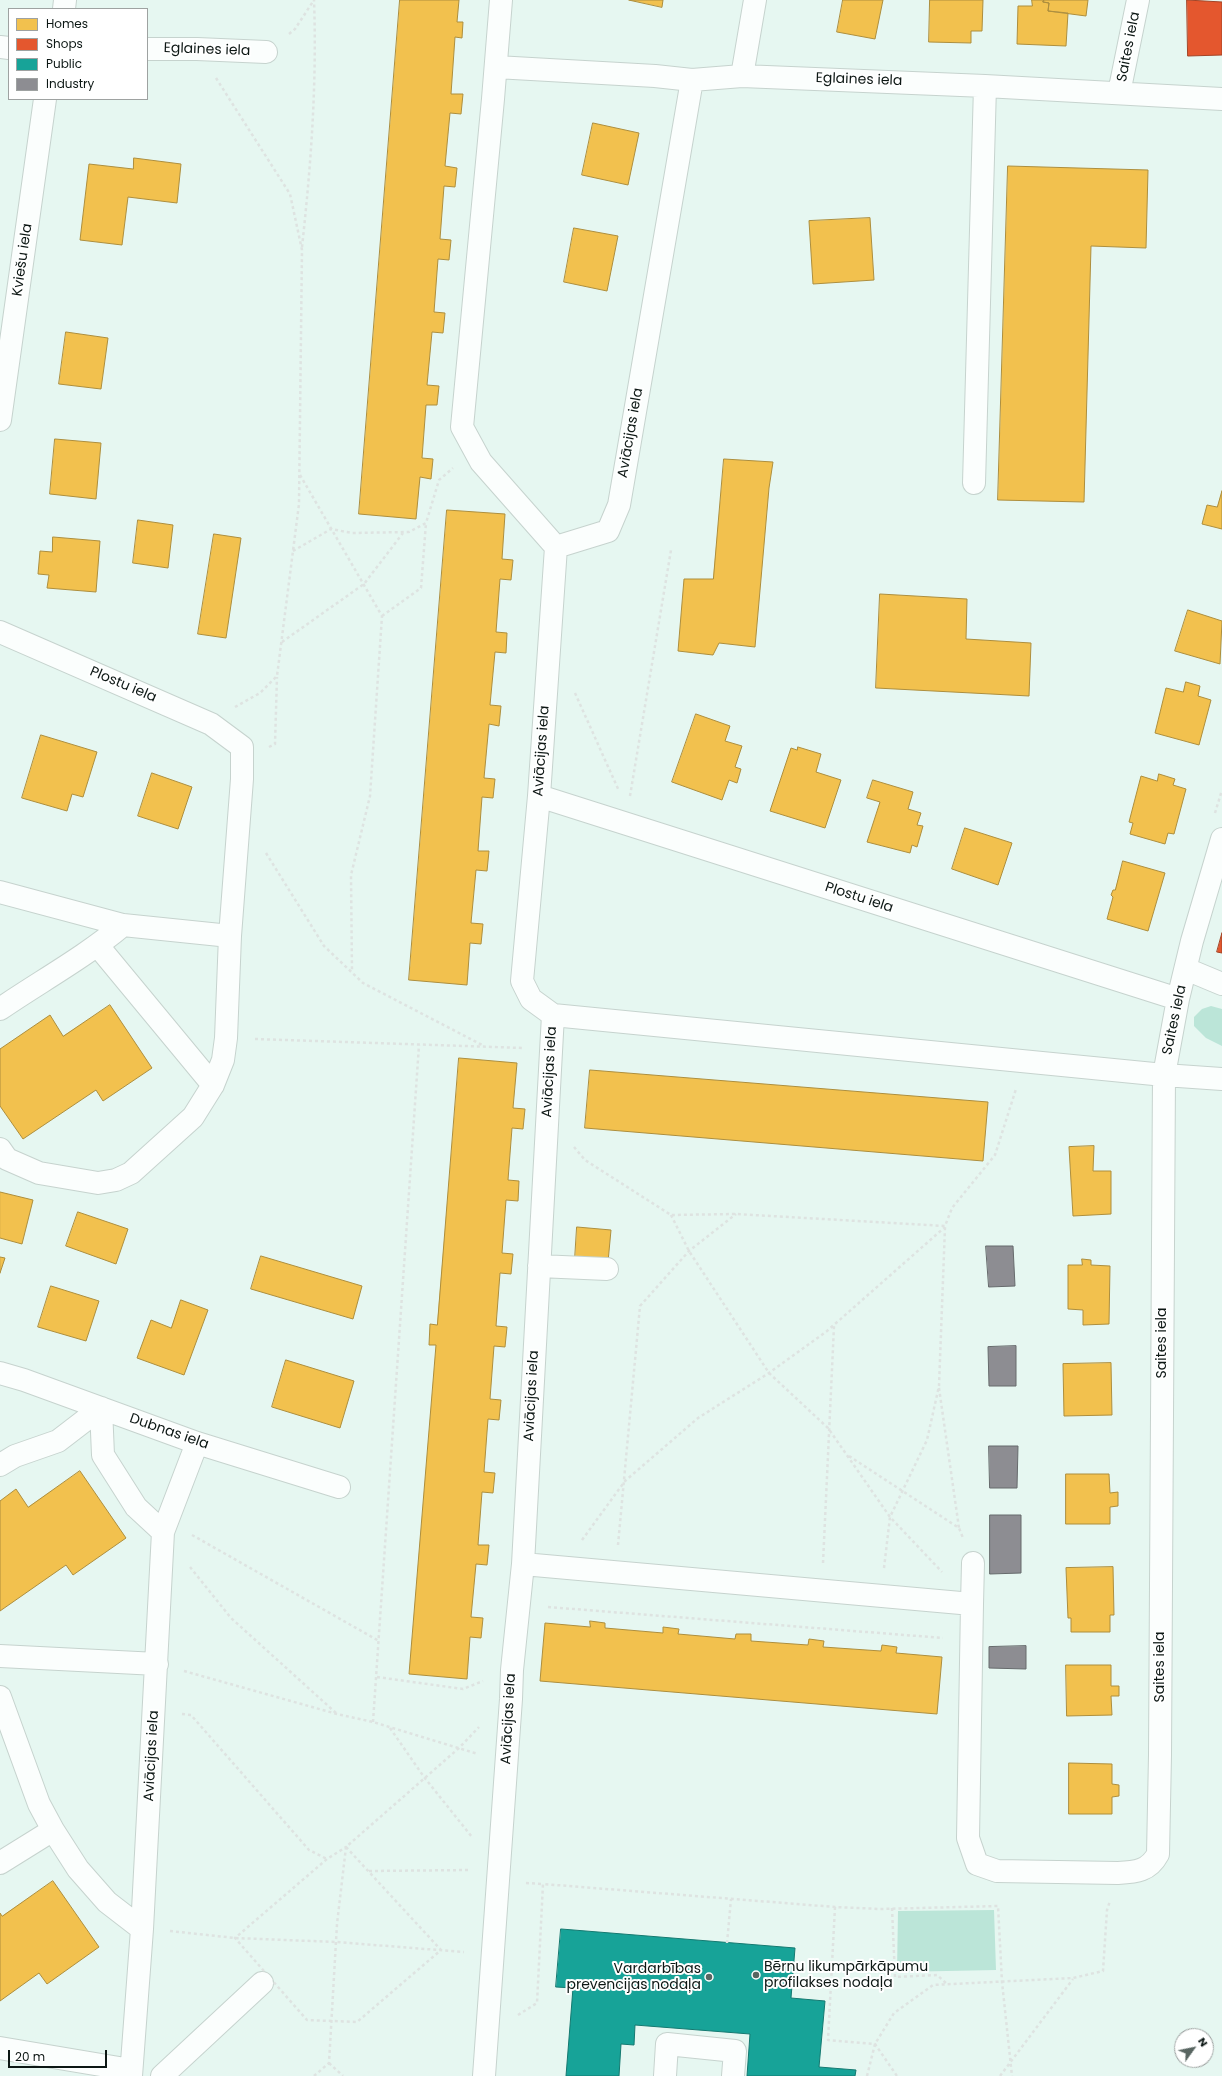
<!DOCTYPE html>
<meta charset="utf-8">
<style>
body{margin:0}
#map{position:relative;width:1222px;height:2076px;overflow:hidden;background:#e6f7f1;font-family:Poppins,sans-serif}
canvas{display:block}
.legend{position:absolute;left:8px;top:8px;width:140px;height:92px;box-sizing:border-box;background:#fff;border:1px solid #9ea2a1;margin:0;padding:5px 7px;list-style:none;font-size:12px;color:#0c1714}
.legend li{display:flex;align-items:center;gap:8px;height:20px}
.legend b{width:20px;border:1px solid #9ea2a1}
.north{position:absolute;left:1174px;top:2028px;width:40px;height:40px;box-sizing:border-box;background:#fff;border:1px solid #9ea2a1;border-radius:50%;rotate:57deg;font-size:11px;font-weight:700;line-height:16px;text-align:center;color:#0c1714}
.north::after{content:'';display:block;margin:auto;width:14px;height:18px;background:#586561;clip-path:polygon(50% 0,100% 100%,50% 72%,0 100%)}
.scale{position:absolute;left:8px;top:2050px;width:99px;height:18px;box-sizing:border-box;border:2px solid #0c1714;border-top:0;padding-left:5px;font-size:12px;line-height:14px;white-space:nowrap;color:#0c1714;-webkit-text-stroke:3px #fff;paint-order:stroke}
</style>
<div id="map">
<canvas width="1222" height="2076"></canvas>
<ul class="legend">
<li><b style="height:11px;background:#f2c14e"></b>Homes</li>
<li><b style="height:11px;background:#e4572e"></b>Shops</li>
<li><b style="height:11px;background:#17a398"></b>Public</li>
<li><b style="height:11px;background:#8d8d92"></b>Industry</li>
</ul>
<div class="north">N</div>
<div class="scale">20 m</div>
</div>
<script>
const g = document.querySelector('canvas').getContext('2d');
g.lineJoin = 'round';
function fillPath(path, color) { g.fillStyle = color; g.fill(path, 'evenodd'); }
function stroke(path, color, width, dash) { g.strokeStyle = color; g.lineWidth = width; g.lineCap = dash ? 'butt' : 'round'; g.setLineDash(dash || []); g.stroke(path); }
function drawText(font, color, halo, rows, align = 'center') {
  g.font = font + ' Poppins,sans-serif'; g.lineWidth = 4; g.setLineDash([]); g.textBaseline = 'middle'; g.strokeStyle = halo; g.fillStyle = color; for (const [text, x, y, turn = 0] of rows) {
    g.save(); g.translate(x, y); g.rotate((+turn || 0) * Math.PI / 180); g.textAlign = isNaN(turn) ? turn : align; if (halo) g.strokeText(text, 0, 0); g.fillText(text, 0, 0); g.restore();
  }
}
const green = new Path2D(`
 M1211,1006L1222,1009V1046L1206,1038L1194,1026V1017L1202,1009Z
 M994,1910L996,1970L897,1972L898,1911Z`);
const homes = new Path2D(`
 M400,0H459L457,22H463L462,38L455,37L451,94H463L461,114L450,113L445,166L457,168L455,187L444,186L440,239L451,240L449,260L438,259L434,312L445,313L443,333L432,332L427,385L439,386L437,405H426L422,458L433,459L431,479L420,477L416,519L359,514Z
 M629,0H663L662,7Z
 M843,0H883L875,39L837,32Z
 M930,0H983L982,31H971V43L929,42Z
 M1032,0H1044L1043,2L1049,3L1048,11L1068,13L1066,46L1017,44L1018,6H1032Z
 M1044,0H1088L1086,16L1048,11L1049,3L1043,2Z
 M593,123L639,133L628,185L582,175Z
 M134,158L181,164L177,203L128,197L122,245L80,240L89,164L133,169Z
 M1008,166L1148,170L1146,248L1091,246L1084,502L998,500Z
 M870,218L874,280L813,284L809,221Z
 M574,228L618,236L607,291L564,282Z
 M66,332L108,338L101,389L59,384Z
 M55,439L101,443L96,499L50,494Z
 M724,459L773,462L769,488L755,647L719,643L713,655L678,651L684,579H713Z
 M1222,491V529L1202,524L1207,505L1217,507Z
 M447,510L505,514L502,559L513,560L511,580L500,579L496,632L507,633L506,653L495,652L490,705L501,706L499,726L489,724L484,778L495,779L493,798L482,797L478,851H489L487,871L476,870L471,923L483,924L481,944L470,943L467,985L409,980Z
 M138,520L173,525L168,568L133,563Z
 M214,534L241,538L226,638L198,634Z
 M53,537L100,541L96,592L47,588L49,575L38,574L40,551L52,552Z
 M880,594L967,599L966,639L1031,643L1029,696L876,688Z
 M1188,610L1222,621L1220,664L1175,651Z
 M1186,682L1200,686L1198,696L1211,700L1199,745L1155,733L1166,688L1183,692Z
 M696,714L730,726L725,741L742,746L735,767L741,769L737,783L729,780L722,800L672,782Z
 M41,735L97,752L83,797L72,794L67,811L22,798Z
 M798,747L821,754L816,772L841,780L825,828L770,811L791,748L797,750Z
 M152,773L192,787L178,829L138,816Z
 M1159,774L1175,779L1173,785L1186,789L1174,834L1168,833L1165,844L1130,834L1133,823L1129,822L1141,776L1157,781Z
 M873,780L913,792L908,809L921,813L917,825L923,826L917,847L912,845L910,853L867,842L880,802L867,798Z
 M965,828L1012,843L998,885L952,869Z
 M1123,861L1165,873L1148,931L1107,919L1113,897L1111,895L1113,890H1115Z
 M110,1005L152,1068L103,1101L96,1090L23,1139L0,1106V1049L50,1015L63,1036Z
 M459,1058L517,1063L513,1108L525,1109L523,1129L512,1128L508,1180L519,1181L518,1201L506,1200L502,1253L513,1254L511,1274L500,1273L496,1326L507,1327L505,1347L494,1346L490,1399L501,1400L499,1420L488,1419L484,1472L495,1473L493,1493L482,1492L478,1545H489L487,1565L476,1564L471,1617L483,1618L481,1638L470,1637L467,1679L409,1674L436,1345H429L430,1324L437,1325Z
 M590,1070L988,1102L983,1161L585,1128Z
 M1094,1146L1093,1171H1111V1214L1073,1216L1069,1147Z
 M0,1192L33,1200L22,1244L0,1238Z
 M78,1212L128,1229L116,1264L66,1246Z
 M577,1227L611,1230L608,1262L575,1259Z
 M261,1256L362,1286L353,1319L251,1289Z
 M0,1257L5,1258L0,1273Z
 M1082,1259L1091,1260V1265L1110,1266L1109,1324L1083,1325V1310L1068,1309V1265H1082Z
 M51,1286L99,1301L86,1341L38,1327Z
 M181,1300L208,1310L184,1375L137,1358L151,1320L171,1328Z
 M286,1360L354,1381L340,1428L272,1407Z
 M1111,1363L1112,1415L1064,1416L1063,1364Z
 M80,1471L126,1538L73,1575L66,1565L0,1611V1501L16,1489L28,1507Z
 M1066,1474H1109L1110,1493L1118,1492V1506L1110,1507V1524H1066Z
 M1113,1567L1114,1615H1110V1632H1071V1618H1068L1066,1568Z
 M590,1621L605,1623V1628L663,1633V1627L679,1629L678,1634L735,1639L736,1634H751V1641L808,1645L809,1639L824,1641L823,1647L881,1651L882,1645L897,1647L896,1653L942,1657L937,1714L540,1681L545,1623L590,1627Z
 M1066,1665H1111V1686H1119V1696H1111L1112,1715L1067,1716Z
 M1069,1763L1112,1764V1784L1119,1785V1796L1112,1797V1814H1069Z
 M53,1881L99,1947L47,1984L39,1973L0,2001V1913L2,1916Z`);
const shops = new Path2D(`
 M1187,0L1222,2V55L1188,56Z
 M1222,933V953L1217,952Z`);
const public = new Path2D(`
 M561,1929L795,1948L791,1998L825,2001L819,2067L856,2070L855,2076H747L750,2034L635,2025L634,2045L621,2044L619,2076H566L573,1988L556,1987Z`);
const industry = new Path2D(`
 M986,1246H1013L1015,1286L989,1287Z
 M1016,1346V1386H989L988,1347Z
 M989,1446H1018L1017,1488H990Z
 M990,1515H1021V1573L990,1574Z
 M1026,1646V1669L989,1668V1647Z`);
const path = new Path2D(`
 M289,34L295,29L314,0
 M216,78L290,194L302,250L299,504L277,676L260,693L235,707
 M302,247C311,165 317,83 314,0
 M300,475L382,616L370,796L351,875L352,972
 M293,551L331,529L352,533L409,532L426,523L439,480L453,468
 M382,616L421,588L426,523
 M282,642L364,584L403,533
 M575,693L619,791
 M269,747L275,744L277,677
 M630,796L671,550
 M1215,813L1222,790
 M266,853L324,946L363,983L484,1046
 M255,1039L524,1048
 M574,1147L585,1160L671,1215L736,1214L945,1226L952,1208L995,1155L1016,1089
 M671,1215L689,1251L769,1373L828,1428L890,1517L942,1572
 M939,1388L959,1528
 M849,1456L959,1528L963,1538
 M192,1535L379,1641
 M582,1540L625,1481L698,1418L769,1373L827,1331L945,1227
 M618,1545L640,1306L689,1251L736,1214
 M823,1563L834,1326
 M190,1567L231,1618L336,1713
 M884,1568L890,1517L927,1440L939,1386L945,1227
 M548,1607L943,1638
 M184,1671L337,1714L373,1722L478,1754
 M377,1677L463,1689L483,1681
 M182,1714L191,1715L309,1850L327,1859
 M373,1722L419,1045
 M390,1728L424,1777L472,1837
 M346,1847L441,1950L357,2022L307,2020L235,1938L327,1859Z
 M369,1871L470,1870
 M526,1883L543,1884
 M835,1907L828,2040L875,2044L897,2076
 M892,1908L895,1977L937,1975L947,1984
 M170,1931L235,1938L336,1942L464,1952
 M727,1943L731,1899
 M518,2015L537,2003L543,1884L835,1907L880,1909L998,1906L1002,1982L1012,2076
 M329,2063L343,2076
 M314,2076L329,2063L337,1924L346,1847L459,1748L479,1727
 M867,2076L875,2044L894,2013L933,1985L1073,1978L1103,1971L1107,1910L1110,1901
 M1000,2076L1073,1979`);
const minor = new Path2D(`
 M501,0L493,99L462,427L481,462L556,547
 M64,9L65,0
 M0,47L9,48
 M147,49H197L266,52
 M496,67L655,76L692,80L742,76L985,86L1222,99
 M742,76L755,0
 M1119,93L1138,0
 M0,420L45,99
 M974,483L985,86
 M556,547L608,531L619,505L692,80
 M0,632L211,724L242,747V779L230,936L226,1038L223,1060L213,1085L193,1117L131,1173L116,1180L98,1183L39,1173L7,1159L0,1149
 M539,796L1178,999
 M0,892L123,925
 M98,946L213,1085
 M1186,969L1222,984
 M0,1009C41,981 85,957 123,925L230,936
 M553,1015L1164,1075L1222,1079
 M539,1266L607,1269
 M0,1373L24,1380L197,1443L339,1487
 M101,1408L103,1455L136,1507L163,1532
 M0,1465L15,1456L58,1441L101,1408
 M523,1564L972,1604L968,1838L977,1864L997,1871L1118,1873C1136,1872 1149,1871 1158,1854L1160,1755L1164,1075L1178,999L1192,941L1222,839
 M972,1604L973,1563
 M0,1656L157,1664
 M0,1697L39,1804L53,1830L78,1869L107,1902L142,1929
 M0,1863L53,1830
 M0,2048L131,2070
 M131,2076L142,1929L163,1532L197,1443
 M162,2076L262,1983
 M484,2076L511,1699L512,1670L523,1564L553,1015L531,999L522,981L539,796L556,547
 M665,2076L667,2044L735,2051L733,2076`);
const markers = [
 [756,1975,4,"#586561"],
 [709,1977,4,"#586561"]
];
const streetNames = [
 ["Saites iela",1129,47,-79],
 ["Eglaines iela",207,50,2],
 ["Eglaines iela",859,80,2],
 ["Kviešu iela",23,260,-82],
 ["Aviācijas iela",631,433,-80],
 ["Plostu iela",123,685,23],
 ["Aviācijas iela",542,751,-86],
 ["Plostu iela",859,898,18],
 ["Saites iela",1175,1020,-78],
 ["Aviācijas iela",550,1072,-87],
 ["Saites iela",1162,1343,-90],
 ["Aviācijas iela",532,1396,-87],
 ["Dubnas iela",169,1432,19],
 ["Saites iela",1160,1667,-90],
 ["Aviācijas iela",509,1719,-87],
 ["Aviācijas iela",152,1756,-87]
];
const poiNames = [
 ["Bērnu likumpārkāpumu",764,1967],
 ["profilakses nodaļa",764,1983],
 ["Vardarbības",701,1969,"right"],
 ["prevencijas nodaļa",701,1985,"right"]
];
fillPath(green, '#bbe5d8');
fillPath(homes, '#f2c14e');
stroke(homes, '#ad8e3d', 1);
fillPath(shops, '#e4572e');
stroke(shops, '#a34426', 1);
fillPath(public, '#17a398');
stroke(public, '#147970', 1);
fillPath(industry, '#8d8d92');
stroke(industry, '#666a6c', 1);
stroke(minor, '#c6d3ce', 24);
stroke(path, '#dee3e1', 2.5, [3, 3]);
stroke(minor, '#fbfefd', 22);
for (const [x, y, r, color] of markers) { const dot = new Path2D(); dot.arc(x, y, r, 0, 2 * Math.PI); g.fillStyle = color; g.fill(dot); stroke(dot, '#fff', 1.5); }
drawText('14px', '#0c1714', '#fff', streetNames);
drawText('14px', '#0c1714', '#fff', poiNames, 'left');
</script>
